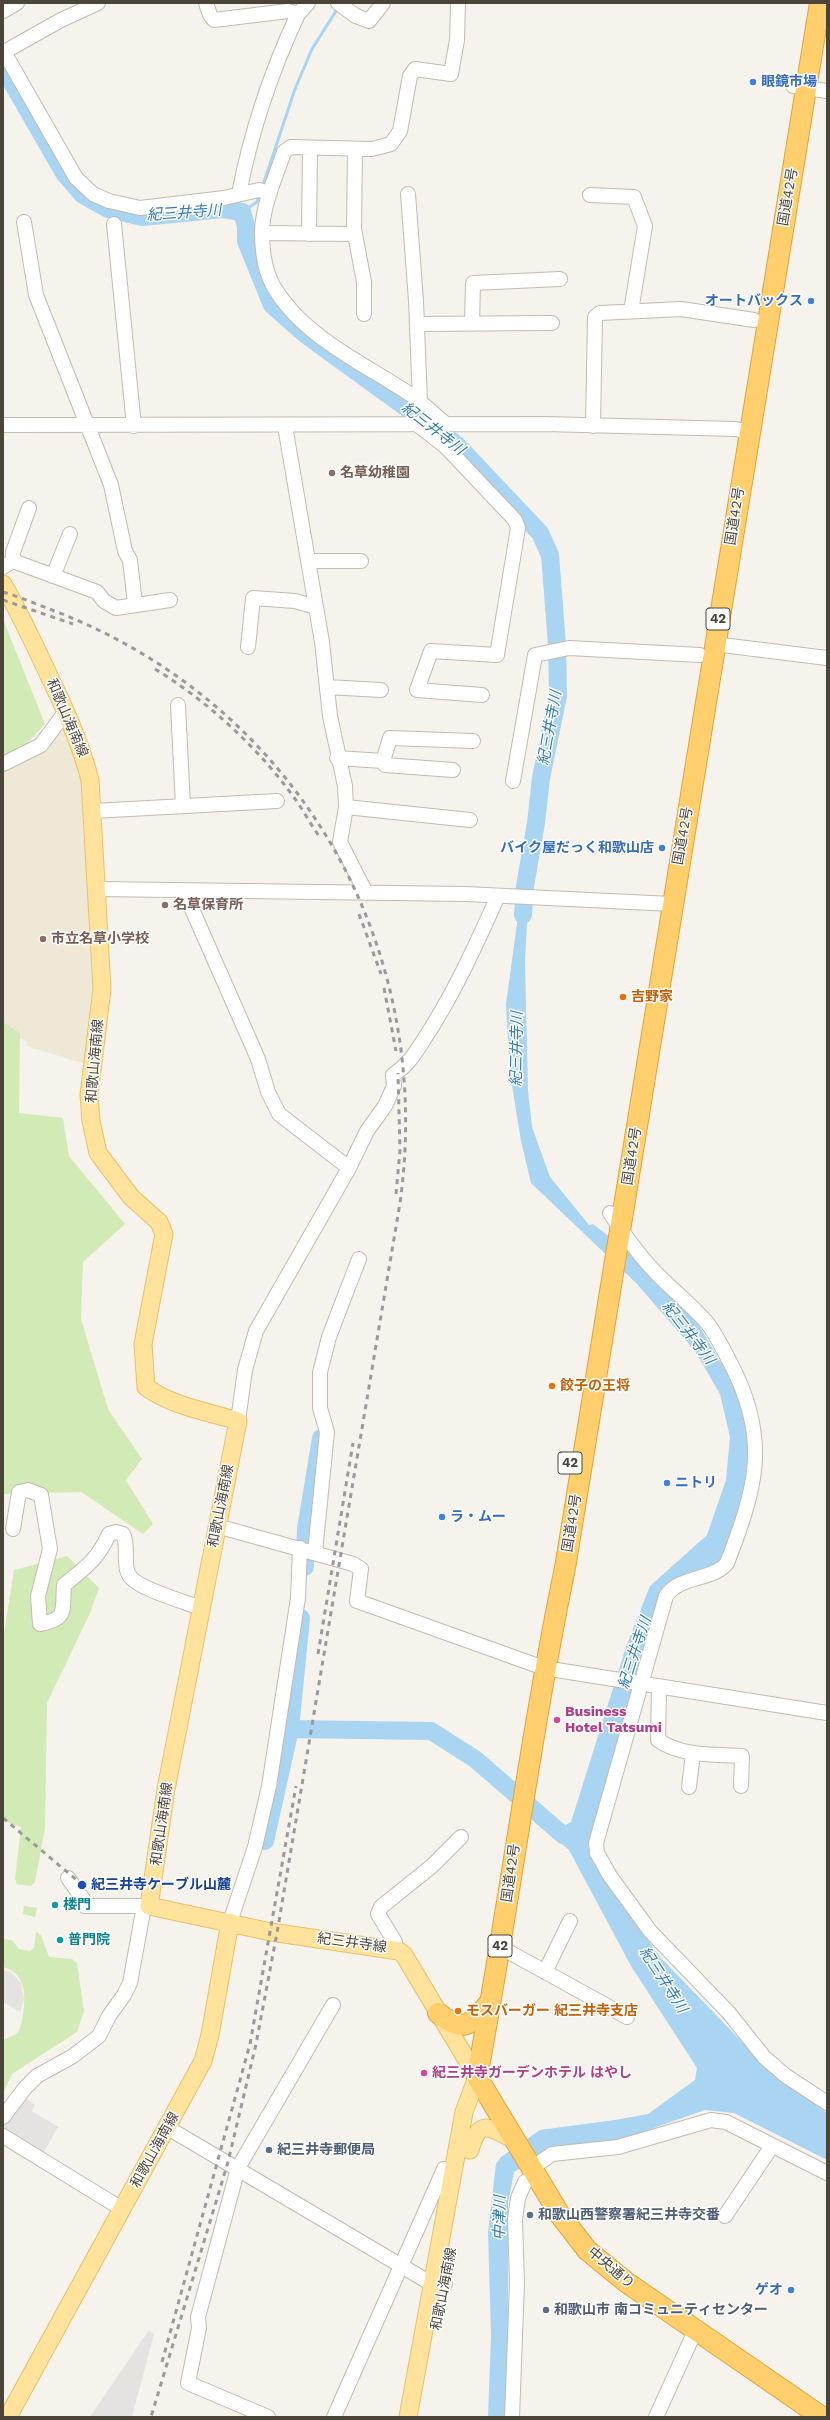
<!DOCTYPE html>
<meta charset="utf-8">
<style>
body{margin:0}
#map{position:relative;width:830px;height:2420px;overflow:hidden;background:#f6f3ec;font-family:"Work Sans",sans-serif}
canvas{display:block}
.frame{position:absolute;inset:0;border:4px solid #4b4439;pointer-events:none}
</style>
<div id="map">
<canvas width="830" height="2420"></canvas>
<div class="frame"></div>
</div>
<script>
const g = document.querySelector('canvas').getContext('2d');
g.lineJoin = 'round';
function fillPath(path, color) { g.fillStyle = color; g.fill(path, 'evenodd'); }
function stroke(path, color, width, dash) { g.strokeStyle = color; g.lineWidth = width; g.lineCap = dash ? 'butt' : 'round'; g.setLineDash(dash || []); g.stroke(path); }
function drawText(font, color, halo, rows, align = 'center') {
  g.font = font + ' "Work Sans","Noto Sans JP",sans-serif'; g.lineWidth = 3; g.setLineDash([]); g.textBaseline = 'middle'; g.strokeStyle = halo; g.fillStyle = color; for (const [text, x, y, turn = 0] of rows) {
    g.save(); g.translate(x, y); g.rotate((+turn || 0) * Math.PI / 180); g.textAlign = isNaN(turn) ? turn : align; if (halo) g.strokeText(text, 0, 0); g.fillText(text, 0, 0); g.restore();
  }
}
const education = new Path2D(`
 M62,721L87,785L98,968L89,1065L26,1046L27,1041L7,1034L3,1026V773Z`);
const green = new Path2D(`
 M3,619L45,724L3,769Z
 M3,1022L20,1033L19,1113L63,1118L69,1156L125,1224L83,1262L81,1319L108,1409L142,1459L126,1480L153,1524L143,1534L81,1492L3,1494Z
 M67,1556L99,1588L90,1613L47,1703L45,1828L35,1882L31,1886L17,1884L15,1879L21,1827L3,1821V1640L14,1570Z
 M24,1906L37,1908L35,1917L23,1914Z
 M36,1932L41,1935L49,1957L72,1959L77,1963L84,2011L77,2032L12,2074L3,2093V2040C7,2038 14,2036 17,2033C21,2028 22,2021 23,2015C26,1996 26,1973 3,1967V1939L12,1940L19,1949L30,1951L34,1948Z`);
const parking = new Path2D(`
 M3,1970L11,1972L21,1983L24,1999L20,2012L3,2002Z
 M27,2099L35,2105L32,2111L58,2127L42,2155L3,2131L6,2117H11Z
 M149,2330L154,2334L132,2417H90Z`);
const water = new Path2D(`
 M520,902L528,906L525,961L528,1091L532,1127L550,1177L589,1225L593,1224L633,1255L698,1324L729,1376L744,1413L748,1446L745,1499L721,1561L665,1587L628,1704L588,1845L593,1862L660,1957L772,2073L827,2113V2160L734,2113L705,2110L622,2139L551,2149L514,2172L508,2203V2399L506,2417H488L491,2336L488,2232L496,2164L501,2157L540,2130L615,2120L648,2114L695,2080L697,2068L631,1966L569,1850L541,1827L548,1814L564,1826L571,1822L626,1647L650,1586L707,1535L726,1480L730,1437L720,1394L695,1351L637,1284L531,1183L521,1141L510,1073L506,1004Z`);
const stream = new Path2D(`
 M262,188L295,89L312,49L338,8
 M242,212L257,202L259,195`);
const river = new Path2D(`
 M3,67L64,173L83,195L108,209L142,217L223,209L242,212L246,226V241L272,305L306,335L456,444L540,533L550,555L557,645L558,696L541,778L536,823L525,886L523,915
 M305,1567L306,1529L321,1438
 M290,1729L431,1731L475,1759L563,1835
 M265,1841L290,1729L301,1618`);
const minor = new Path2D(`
 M98,3L61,20L4,52L76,178L93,194L109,201L140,208L224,198L259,190L270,193
 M206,3L210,15L214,20L288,11L298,14L308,3
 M338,3L356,16L369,21L383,3
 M3,11L17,3
 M793,86L827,91
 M355,149L354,229L364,282V314
 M239,194C251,131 271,72 298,14
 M408,194L416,301L420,402
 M590,195L634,197L645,226L631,311
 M24,222L36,295L111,485L125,551L130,560L135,604
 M114,224L134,426
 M262,233L355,234
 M309,234L310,148
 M417,324L552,323
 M472,324L473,283L560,279
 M446,424C435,415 423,403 411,395C365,364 305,338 275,289C265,273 262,249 262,231C263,204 276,176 284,152L291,147L372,149L391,144L400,131L410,76L415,69L451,74L457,40L458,3
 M3,425L545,424L736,429L748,432
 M285,426L322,642L330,716L345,786L346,807L340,842L366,893
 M419,426L446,447L515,520L518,528L497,655L431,651L417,690L482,695
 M593,426L595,317L600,313L681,309L754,320
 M13,561V552L29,508
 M308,561H361
 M3,567L13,561L97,592L104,601L116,608L170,600
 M53,576L70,534
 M714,644L827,658
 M248,647L253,598L295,601L316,607
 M327,687L381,690
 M178,705L183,806
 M337,758L383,761L385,765L453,770
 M383,761L390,738L473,741
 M3,764L41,745L66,711
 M513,781L535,655L569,648L700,655
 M346,807L470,820
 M93,811L277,801
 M98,889L465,894L672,904
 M184,891L258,1059L268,1092L279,1114L349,1168
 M610,1213C625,1236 641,1258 660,1277C676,1293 694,1307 708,1324C717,1336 725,1353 732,1366C770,1441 756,1488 727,1563C713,1581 680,1575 666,1596L596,1843L597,1853L610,1876L650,1931L729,2013L764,2057L786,2076L827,2103
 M238,1421L245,1370L256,1331L349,1168L367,1131L385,1106L394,1086L393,1075C408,1065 414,1055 423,1041C454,994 475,947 498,896
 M217,1526L353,1564L361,1569L357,1601L544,1668L827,1713
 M13,1529L19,1492L28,1490L41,1495L50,1549L38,1596L40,1624C68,1619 62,1611 64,1585C85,1568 98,1559 109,1534L116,1532L123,1534C129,1546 123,1561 128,1573C133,1588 186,1602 201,1608
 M315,1552L327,1432L320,1408V1372L329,1337L359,1259
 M659,1687L658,1740C682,1757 715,1754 742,1756L741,1786
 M689,1787L693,1753
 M68,1878L83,1899L85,1906H149
 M230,1922L255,1847L269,1786L298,1598L300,1548
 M500,1947L627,2017
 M393,1949L395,1942L378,1914L381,1907L432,1866L461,1837
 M545,1972L570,1921
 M3,2117L25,2088L37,2076L73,2056L99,2036L109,2016L124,1995L130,1983L144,1906
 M168,2128L427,2281L445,2284
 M3,2136L122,2209
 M532,2168L552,2154L618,2147L711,2120L726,2122L827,2173
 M725,2216L772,2146
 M268,2417L188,2383L199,2328L198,2317L238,2168L333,2005
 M334,2417L444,2169L454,2170
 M512,2417L517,2283L515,2219L518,2198L525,2182L536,2174
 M656,2417L696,2329`);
const major = new Path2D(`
 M3,584C21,615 36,648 51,680C67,713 81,745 90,780L102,989L89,1095L91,1121L98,1153L131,1197L159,1222L164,1234L143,1344L146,1387C171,1406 209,1412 238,1421L166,1789L149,1906L271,1932L399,1951L404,1955L477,2077
 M470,2150C480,2114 493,2131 516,2140
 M8,2417L203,2061L210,2035L230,1922
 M408,2417L464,2112L477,2077`);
const highway = new Path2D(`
 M820,3L565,1568C530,1737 509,1907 477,2077L560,2215L587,2250L626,2282L822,2417
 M438,2013C465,2034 471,2025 490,2002`);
const rail = new Path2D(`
 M3,592C20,597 36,604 52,610C297,703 436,945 400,1203L277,1933L256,2044L228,2162L151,2417
 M3,600L73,624
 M155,669C207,701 254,744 290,792C301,806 309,822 319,836
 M359,914L381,974
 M384,988L396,1051
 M396,1194L400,1150L398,1073
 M318,1654L353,1443
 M3,1818L85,1887
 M162,2362L250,2044L296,1786`);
const markers = [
 [753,82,4,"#3f7fe0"],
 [811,301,4,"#3f7fe0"],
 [332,473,4,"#8d6e63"],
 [662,848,4,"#3f7fe0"],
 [165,905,4,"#8d6e63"],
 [43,939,4,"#8d6e63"],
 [623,997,4,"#e8710a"],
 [552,1386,4,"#e8710a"],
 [667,1483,4,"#3f7fe0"],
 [442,1517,4,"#3f7fe0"],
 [557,1720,4,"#d1479c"],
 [82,1885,5,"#1a4fb4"],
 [55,1905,4,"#0f9aa8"],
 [60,1940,4,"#0f9aa8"],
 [458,2011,4,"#e8710a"],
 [424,2073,4,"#d1479c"],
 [269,2150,4,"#5c6f8a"],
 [530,2215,4,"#5c6f8a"],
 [791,2290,4,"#3f7fe0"],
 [546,2310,4,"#5c6f8a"]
];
const shields = [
 [718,619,24],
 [570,1463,24],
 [500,1946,24]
];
const shieldNames = [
 ["42",718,619],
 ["42",570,1463],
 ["42",500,1946]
];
const shopNames = [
 ["眼鏡市場",761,82],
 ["オートバックス",803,301,"right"],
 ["バイク屋だっく和歌山店",654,848,"right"],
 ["ニトリ",675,1483],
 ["ラ・ムー",450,1517],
 ["ゲオ",783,2290,"right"]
];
const streetNames = [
 ["国道42号",788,197,-80],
 ["国道42号",735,516,-81],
 ["和歌山海南線",67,718,67],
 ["国道42号",683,836,-80],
 ["和歌山海南線",95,1061,-85],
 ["国道42号",632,1156,-81],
 ["和歌山海南線",221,1506,-79],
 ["国道42号",572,1523,-81],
 ["和歌山海南線",162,1824,-82],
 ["国道42号",511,1873,-82],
 ["紀三井寺線",352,1943,8],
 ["和歌山海南線",155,2150,-61],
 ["中央通り",611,2268,40],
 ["和歌山海南線",444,2289,-79]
];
const educationNames = [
 ["名草幼稚園",340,473],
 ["名草保育所",173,905],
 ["市立名草小学校",51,939]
];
const foodNames = [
 ["吉野家",631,997],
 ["餃子の王将",560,1386],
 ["モスバーガー 紀三井寺支店",466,2011]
];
const hotelNames = [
 ["Business",565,1712],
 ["Hotel Tatsumi",565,1728],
 ["紀三井寺ガーデンホテル はやし",432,2073]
];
const transitNames = [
 ["紀三井寺ケーブル山麓",91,1885]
];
const cultureNames = [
 ["楼門",63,1905],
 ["普門院",68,1940]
];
const serviceNames = [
 ["紀三井寺郵便局",277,2150],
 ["和歌山西警察署紀三井寺交番",538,2215],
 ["和歌山市 南コミュニティセンター",554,2310]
];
const waterNames = [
 ["紀三井寺川",184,213,-4],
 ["紀三井寺川",433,429,38],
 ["紀三井寺川",550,728,-80],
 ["紀三井寺川",517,1049,-89],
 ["紀三井寺川",688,1333,52],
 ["紀三井寺川",635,1653,-72],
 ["紀三井寺川",663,1980,57],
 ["中津川",500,2218,-89]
];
fillPath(education, '#efe8d6');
fillPath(green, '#d2eab5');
fillPath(parking, '#e5e3e0');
fillPath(water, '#a9d4f2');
stroke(stream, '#a9d4f2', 3);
stroke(river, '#a9d4f2', 18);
stroke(minor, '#c2bbae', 16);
stroke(major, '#e6c16a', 19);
stroke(highway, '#e0a43c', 22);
stroke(minor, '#fff', 14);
stroke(major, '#ffe39c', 17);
stroke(highway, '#ffcf6e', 20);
stroke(rail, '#9a9a9a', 3, [5, 5]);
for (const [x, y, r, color] of markers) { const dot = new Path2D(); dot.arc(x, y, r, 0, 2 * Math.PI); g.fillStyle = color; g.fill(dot); stroke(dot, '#fff', 1.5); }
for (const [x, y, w] of shields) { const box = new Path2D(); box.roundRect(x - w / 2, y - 11, w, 22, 3); g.fillStyle = '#fff'; g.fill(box); stroke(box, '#4b4439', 1); }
drawText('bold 13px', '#4b4439', null, shieldNames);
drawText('bold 14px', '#366cbe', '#fff', shopNames, 'left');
drawText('14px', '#4b4439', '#fff', streetNames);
drawText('bold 14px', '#785e54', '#fff', educationNames, 'left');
drawText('bold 14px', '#c56008', '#fff', foodNames, 'left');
drawText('bold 14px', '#b23c85', '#fff', hotelNames, 'left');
drawText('bold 14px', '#164399', '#fff', transitNames, 'left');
drawText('bold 14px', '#0d838f', '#fff', cultureNames, 'left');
drawText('bold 14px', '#4e5e75', '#fff', serviceNames, 'left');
drawText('italic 15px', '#2e7ab2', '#fff', waterNames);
</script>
